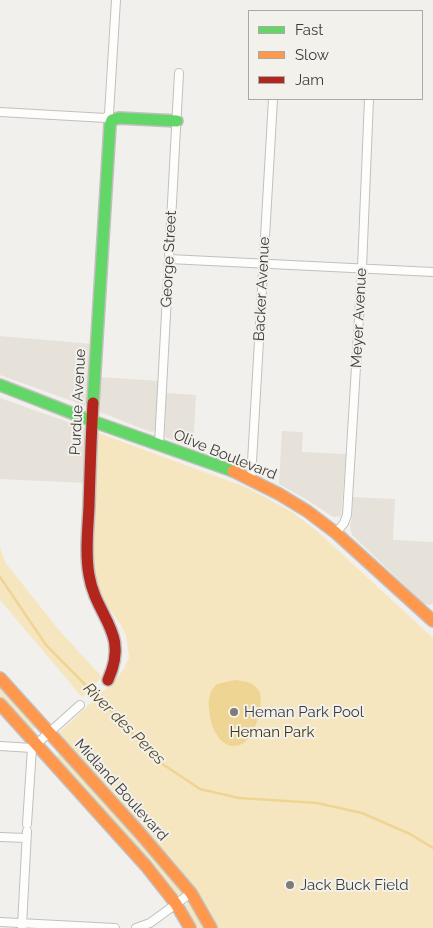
<!DOCTYPE html>
<style>
body{margin:0}
#map{position:relative;width:433px;height:928px;overflow:hidden;background:#f2f0ed;font-family:Raleway,sans-serif}
canvas{display:block}
.legend{position:absolute;left:248px;top:10px;width:175px;height:90px;box-sizing:border-box;background:#f3f1ec;border:1px solid #aba9a5;margin:0;padding:6px 9px;list-style:none;font-size:15px;color:#3e3d3b}
.legend li{display:flex;align-items:center;gap:10px;height:25px}
.legend b{width:25px;border:1px solid #aba9a5}
</style>
<div id="map">
<canvas width="433" height="928"></canvas>
<ul class="legend">
<li><b style="height:6px;background:#63d668"></b>Fast</li>
<li><b style="height:6px;background:#ff974d"></b>Slow</li>
<li><b style="height:6px;background:#b3261e"></b>Jam</li>
</ul>
</div>
<script>
const g = document.querySelector('canvas').getContext('2d');
g.lineJoin = 'round';
function fillPath(path, color) { g.fillStyle = color; g.fill(path, 'evenodd'); }
function stroke(path, color, width, dash) { g.strokeStyle = color; g.lineWidth = width; g.lineCap = dash ? 'butt' : 'round'; g.setLineDash(dash || []); g.stroke(path); }
function drawText(font, color, halo, rows, align = 'center') {
  g.font = font + ' Raleway,sans-serif'; g.lineWidth = 4; g.setLineDash([]); g.textBaseline = 'middle'; g.strokeStyle = halo; g.fillStyle = color; for (const [text, x, y, turn = 0] of rows) {
    g.save(); g.translate(x, y); g.rotate((+turn || 0) * Math.PI / 180); g.textAlign = isNaN(turn) ? turn : align; if (halo) g.strokeText(text, 0, 0); g.fillText(text, 0, 0); g.restore();
  }
}
const built = new Path2D(`
 M0,336L93,344L89,404L84,406L80,404L0,375Z
 M101,377L159,381L157,428L155,431L151,432L100,412L99,409Z
 M166,393L196,395L193,448L165,437Z
 M0,398L85,428L87,433L85,483L0,479Z
 M282,431L303,432L302,452L346,454L341,516L333,517L309,501L279,484Z
 M353,497L395,499L393,540L433,542V604L429,605L423,603L352,535L350,527L352,517Z`);
const green = new Path2D(`
 M98,433L248,488L292,512L318,532L433,638V928H216L159,847L58,734L115,680L124,669L129,657L126,635L121,625L105,603L93,576L91,543Z
 M0,547L5,562L58,629L102,677L82,697L0,600Z
 M0,682L37,726L34,729H28L0,697Z
 M62,752L184,890L181,895H176L56,759L59,753Z
 M191,902L207,928H196L185,910L187,903Z`);
const water = new Path2D(`
 M235,680C244,681 254,682 259,691C265,703 255,738 242,744C224,753 212,731 210,716C208,703 207,693 217,684Z`);
const stream = new Path2D(`
 M0,577L46,645L123,723L155,759L200,789L239,798L317,803L362,813L410,834L433,848`);
const street = new Path2D(`
 M0,112L106,118L109,114L116,0
 M169,259L433,272
 M159,444L179,73
 M251,479L273,99
 M336,533L344,523L347,515L362,268L369,99
 M0,746L32,748
 M27,824L32,748L80,705
 M0,837L26,838
 M0,922L115,928
 M22,926L27,831
 M136,928L150,923L191,893`);
const fast = new Path2D(`
 M0,385L92,421L233,471
 M93,403L110,125L112,120L119,118L177,121`);
const slow = new Path2D(`
 M233,471L279,494L307,511L336,533L433,621
 M0,678L139,832L191,893L211,928
 M0,704L146,866L176,904L190,928`);
const jam = new Path2D(`
 M93,403C91,437 90,472 89,506C88,529 85,553 89,575C96,618 130,632 108,680`);
const markers = [
 [234,712,5,"#7d7c79"],
 [290,885,5,"#7d7c79"]
];
const streetNames = [
 ["George Street",169,259,-87],
 ["Backer Avenue",262,289,-87],
 ["Meyer Avenue",359,318,-87],
 ["Purdue Avenue",78,402,-87],
 ["Olive Boulevard",225,455,22],
 ["Midland Boulevard",121,790,48]
];
const poiNames = [
 ["Heman Park Pool",244,712],
 ["Jack Buck Field",300,885]
];
const parkNames = [
 ["Heman Park",272,732]
];
const waterNames = [
 ["River des Peres",124,724,45]
];
fillPath(built, '#e6e2da');
fillPath(green, '#f5e6bf');
fillPath(water, '#eed593');
stroke(stream, '#eed593', 2.5);
stroke(street, '#c2c0be', 10);
stroke(fast, '#c2c0be', 14);
stroke(slow, '#c2c0be', 14);
stroke(jam, '#c2c0be', 14);
stroke(street, '#fdfdfc', 8);
stroke(fast, '#63d668', 11);
stroke(slow, '#ff974d', 11);
stroke(jam, '#b3261e', 11);
for (const [x, y, r, color] of markers) { const dot = new Path2D(); dot.arc(x, y, r, 0, 2 * Math.PI); g.fillStyle = color; g.fill(dot); stroke(dot, '#f3f1ec', 2); }
drawText('15px', '#3e3d3b', '#f3f1ec', streetNames);
drawText('15px', '#3e3d3b', '#f3f1ec', poiNames, 'left');
drawText('15px', '#43350c', '#f3f1ec', parkNames);
drawText('italic 16px', '#564820', '#f3f1ec', waterNames);
</script>
